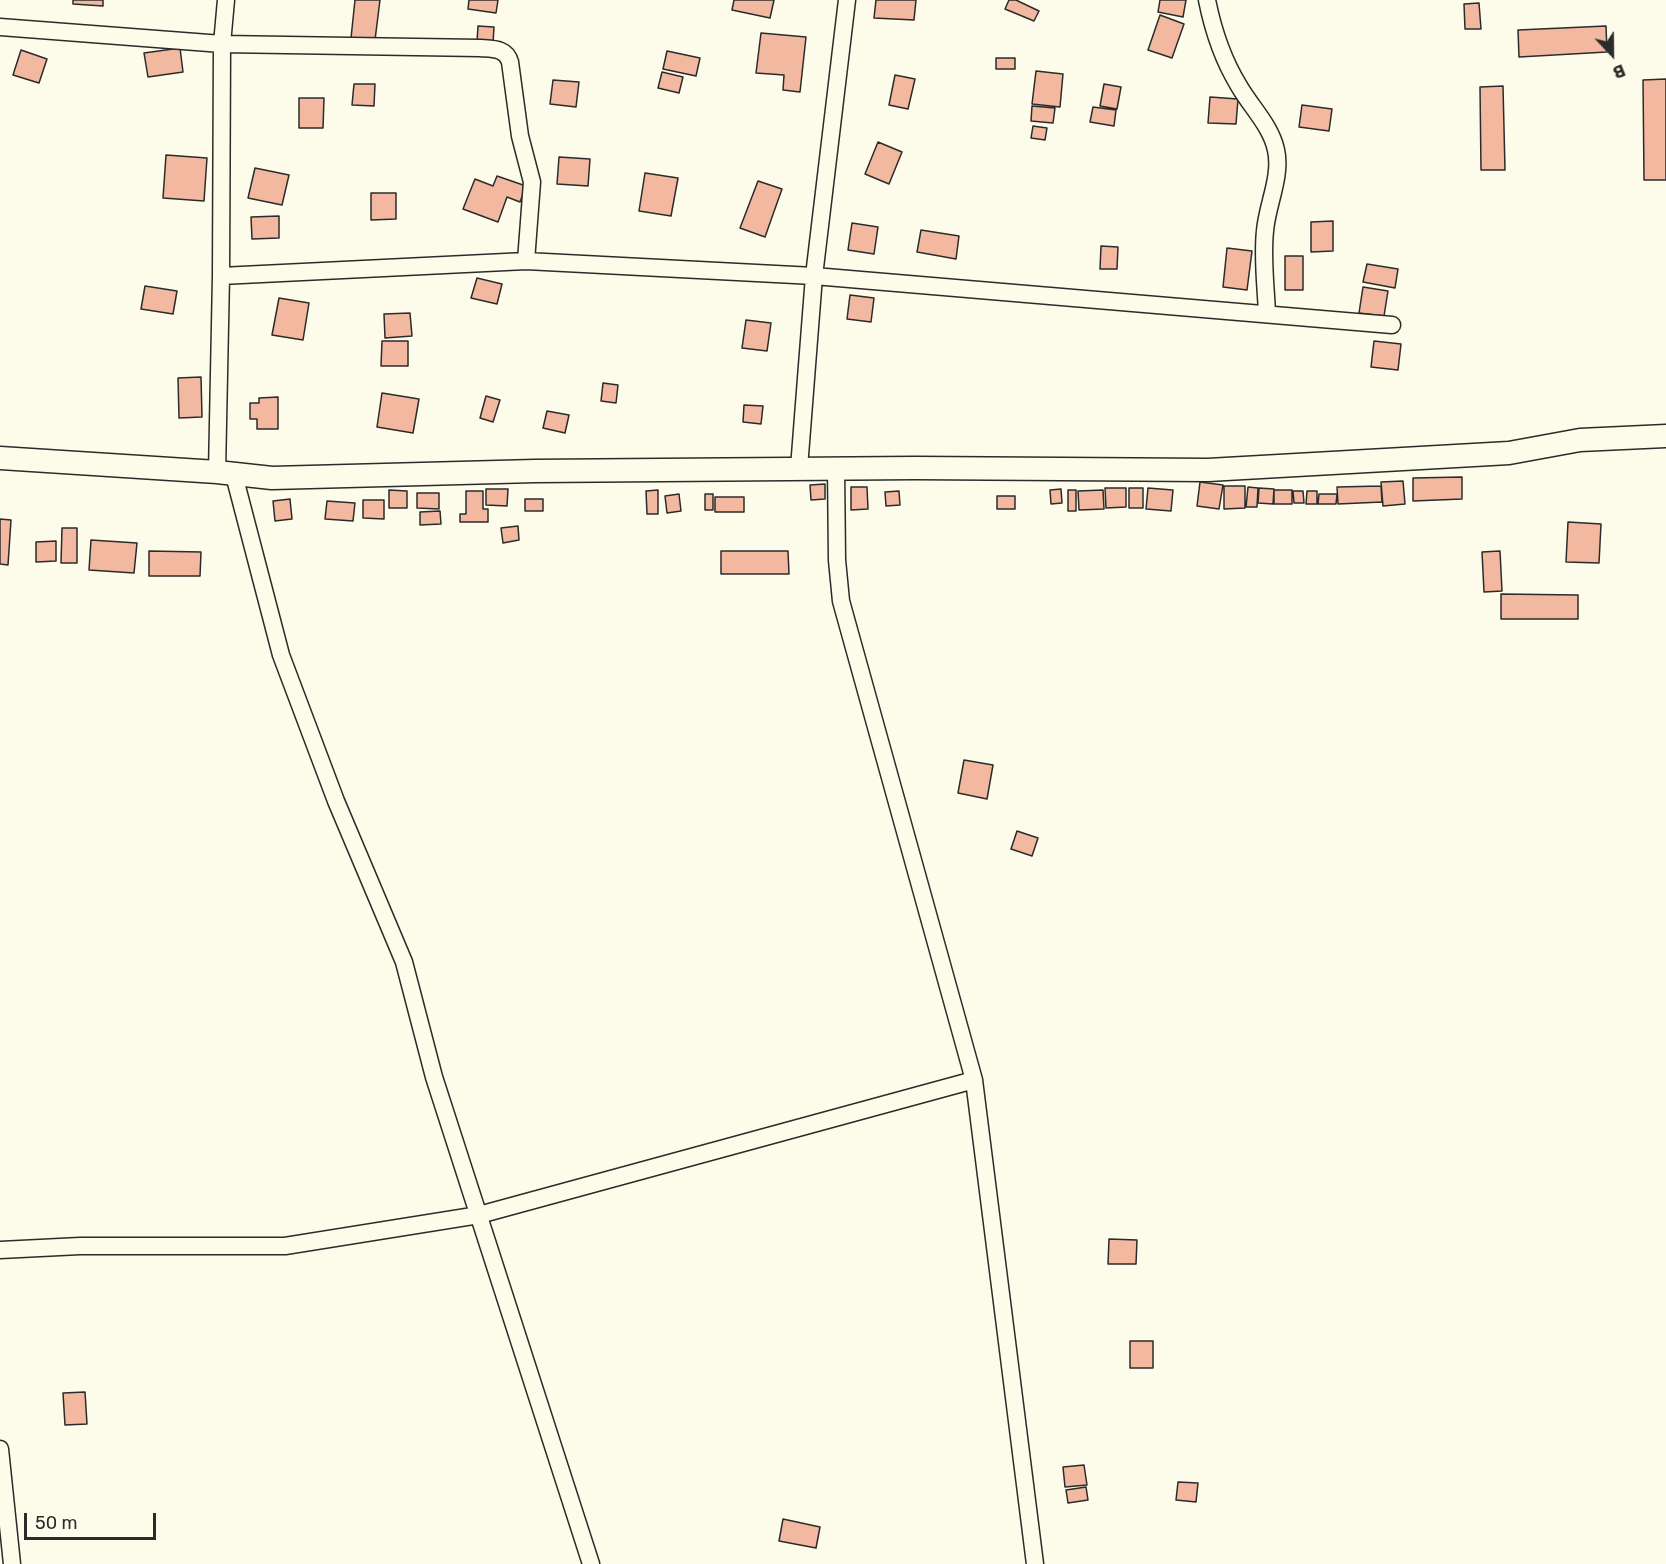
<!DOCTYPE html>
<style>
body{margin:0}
#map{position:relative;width:1666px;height:1564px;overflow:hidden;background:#fdfbea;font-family:Rubik,sans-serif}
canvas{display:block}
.north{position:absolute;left:1582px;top:24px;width:60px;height:60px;-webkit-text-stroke:4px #fdfbea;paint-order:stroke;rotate:158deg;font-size:16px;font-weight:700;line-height:24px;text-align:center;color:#2b2b2b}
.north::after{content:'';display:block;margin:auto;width:21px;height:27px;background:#2b2b2b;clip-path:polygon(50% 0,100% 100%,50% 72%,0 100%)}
.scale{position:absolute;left:24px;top:1513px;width:132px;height:27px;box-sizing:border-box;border:3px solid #2b2b2b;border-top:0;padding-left:8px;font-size:18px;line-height:21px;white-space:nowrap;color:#2b2b2b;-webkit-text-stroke:4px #fdfbea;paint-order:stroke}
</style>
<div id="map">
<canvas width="1666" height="1564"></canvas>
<div class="north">B</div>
<div class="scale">50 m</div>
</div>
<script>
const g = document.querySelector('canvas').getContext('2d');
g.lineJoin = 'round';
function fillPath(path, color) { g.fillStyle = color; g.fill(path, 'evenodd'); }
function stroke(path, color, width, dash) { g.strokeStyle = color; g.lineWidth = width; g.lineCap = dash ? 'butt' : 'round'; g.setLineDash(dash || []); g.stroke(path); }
const building = new Path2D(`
 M73,0H103V6L73,4Z
 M355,0H380L375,40L351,38Z
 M469,0H498L496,13L468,9Z
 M734,0H774L770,18L732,10Z
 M876,0H916L914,20L874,18Z
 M1009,0H1016L1039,11L1034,21L1005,9Z
 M1160,0H1186L1183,17L1158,12Z
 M1479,3L1481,29H1465L1464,4Z
 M1160,15L1184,24L1172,58L1148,50Z
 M478,26L494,27L493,43L477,42Z
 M1606,26L1607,52L1519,57L1518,30Z
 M761,33L806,37L800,92L783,90L784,75L756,73Z
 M180,48L183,72L148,77L144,53Z
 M21,50L47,59L39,83L13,75Z
 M667,51L700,58L696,76L663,69Z
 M996,58H1015V69H996Z
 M1036,71L1063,74L1060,107L1032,104Z
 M662,72L683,77L679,93L658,88Z
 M895,75L915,79L908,109L889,105Z
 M1666,79V180H1644L1643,80Z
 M553,80L579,82L576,107L550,104Z
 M354,84H375L374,106L352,105Z
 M1104,84L1121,87L1117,109L1100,106Z
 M1503,86L1505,170H1481L1480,87Z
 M1210,97L1238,99L1236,124L1208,123Z
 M299,98H324L323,128H299Z
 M1302,105L1332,109L1329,131L1299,127Z
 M1032,106L1055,108L1053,123L1031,121Z
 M1093,107L1116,110L1114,126L1090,122Z
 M1033,126L1047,128L1045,140L1031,138Z
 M878,142L902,152L889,184L865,174Z
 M166,155L207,158L204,201L163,198Z
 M559,157L590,159L588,186L557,184Z
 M255,168L289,175L282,205L248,198Z
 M645,173L678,178L671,216L639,211Z
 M497,176L526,186L520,202L507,197L498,222L463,209L475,179L493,186Z
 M758,181L782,189L765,237L740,228Z
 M371,193H396V219L371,220Z
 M279,216V238L252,239L251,217Z
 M1333,221V251L1311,252V222Z
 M852,223L878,227L874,254L848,250Z
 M921,230L959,236L956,259L917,252Z
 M1101,246L1118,247L1117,269H1100Z
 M1227,248L1252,251L1247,290L1223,287Z
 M1285,256H1303V290H1285Z
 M1367,264L1398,269L1395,288L1363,282Z
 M477,278L502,284L497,304L471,298Z
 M145,286L177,291L173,314L141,309Z
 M1363,287L1388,291L1384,316L1359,313Z
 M850,295L874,298L871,322L847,319Z
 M279,298L309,303L303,340L272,335Z
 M410,313L412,336L385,338L384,314Z
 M746,320L771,323L767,351L742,348Z
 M382,341H408V366H381Z
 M1374,341L1401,344L1398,370L1371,367Z
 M201,377L202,417L179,418L178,378Z
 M603,383L618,385L616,403L601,401Z
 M382,393L419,399L413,433L377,427Z
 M486,396L500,400L493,422L480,418Z
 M278,397V429H257V419H250V403H259V398Z
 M744,405L763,406L761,424L743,422Z
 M547,411L569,415L565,433L543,428Z
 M1462,477V499L1413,501V478Z
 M1403,481L1405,504L1383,506L1381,482Z
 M1200,482L1223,485L1219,509L1197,506Z
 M825,484V499L811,500L810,485Z
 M1224,486H1245V508L1224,509Z
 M1381,486L1382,502L1338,504L1337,487Z
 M851,487H867L868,509L851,510Z
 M1248,487L1258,488L1257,507H1246Z
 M1105,488H1126V507L1106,508Z
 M1129,488H1143V508H1129Z
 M1148,488L1173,490L1171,511L1146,509Z
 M1259,488L1274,489L1273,504L1258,503Z
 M486,489H508L507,506L486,505Z
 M1061,489L1062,503L1051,504L1050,490Z
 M389,490L407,491V508H389Z
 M658,490V514H647L646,491Z
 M1068,490H1076V511H1068Z
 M1103,490L1104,509L1079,510L1078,491Z
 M1274,490H1292V504H1274Z
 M466,491H483V509H488V522H460V514H466Z
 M899,491L900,505L886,506L885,492Z
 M1293,491H1303L1304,503H1294Z
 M1307,491H1317V504H1306Z
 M417,493H439V509L417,508Z
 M679,494L681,511L667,513L665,496Z
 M705,494H713V510H705Z
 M1319,494H1337L1336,504H1318Z
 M997,496H1015V509H997Z
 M715,497H744V512H715Z
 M290,499L292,519L275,521L273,501Z
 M525,499H543V511H525Z
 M363,500H384V519L363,518Z
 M327,501L355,503L353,521L325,519Z
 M440,511L441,524L420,525V512Z
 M0,519L11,520L8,565L0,564Z
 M1568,522L1601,524L1599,563L1566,562Z
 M518,526L519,540L503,543L501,528Z
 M62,528H77V563H61Z
 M91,540L137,543L134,573L89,570Z
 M56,541V561L36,562V542Z
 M149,551L201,552L200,576H149Z
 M721,551H788L789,574H721Z
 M1500,551L1502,591L1484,592L1482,552Z
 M1501,594L1578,595V619H1501Z
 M964,760L993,765L987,799L958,793Z
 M1017,831L1038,838L1032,856L1011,849Z
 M1109,1239L1137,1240L1136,1264H1108Z
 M1130,1341H1153V1368H1130Z
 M85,1392L87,1424L65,1425L63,1393Z
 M1084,1465L1087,1485L1065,1487L1063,1467Z
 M1178,1482L1198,1483L1196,1502L1176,1500Z
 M1086,1487L1088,1500L1068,1503L1066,1490Z
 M783,1519L820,1527L816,1548L779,1541Z`);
const street = new Path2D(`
 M1207,0C1213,30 1223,60 1239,86C1251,107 1271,126 1276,150C1282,176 1267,205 1265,231C1262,259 1266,287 1267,314
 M0,27L222,44L480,48C493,49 506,48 510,62L520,136L532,182L526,261
 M221,276L526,261L814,276L1392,325
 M799,468L814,276L847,0
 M836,468L837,560L841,601L974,1080L1035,1564
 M217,472L221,276L222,44L226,0
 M234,475L281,655L336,801L404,962L434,1077L591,1564
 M0,1250L80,1246H285L479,1215L974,1080
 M0,1449L12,1564`);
const secondary = new Path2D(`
 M0,458L217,472L272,478L535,471L915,468L1208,470L1509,453L1580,440L1666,436`);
fillPath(building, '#f2b8a0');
stroke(building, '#2b2b2b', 1.5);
stroke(street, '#2b2b2b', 19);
stroke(secondary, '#2b2b2b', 25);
stroke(street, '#fdfbea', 16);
stroke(secondary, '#fdfbea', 22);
</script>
